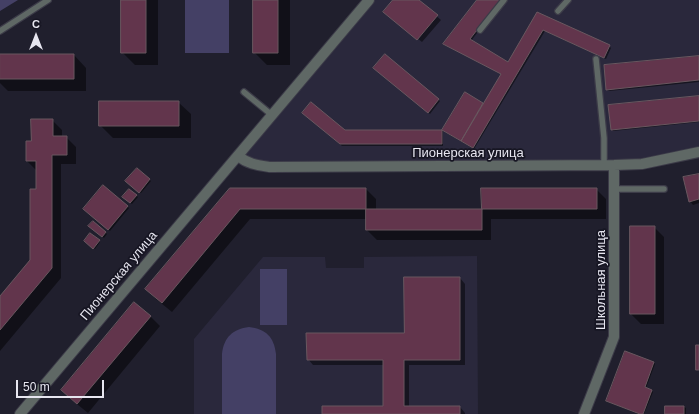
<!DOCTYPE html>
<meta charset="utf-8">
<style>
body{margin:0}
#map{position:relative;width:699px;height:414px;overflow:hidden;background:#201f2d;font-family:Helvetica,sans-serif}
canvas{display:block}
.north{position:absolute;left:16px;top:16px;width:40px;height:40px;-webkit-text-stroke:3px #171623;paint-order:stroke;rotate:0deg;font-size:11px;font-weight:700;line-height:16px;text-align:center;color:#e7e6f0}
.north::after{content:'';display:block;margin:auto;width:14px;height:18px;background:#e7e6f0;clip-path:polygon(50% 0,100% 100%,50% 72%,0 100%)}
.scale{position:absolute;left:16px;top:380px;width:88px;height:18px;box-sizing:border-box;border:2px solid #e7e6f0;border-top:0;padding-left:5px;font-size:12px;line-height:14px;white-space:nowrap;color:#e7e6f0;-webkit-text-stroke:3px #171623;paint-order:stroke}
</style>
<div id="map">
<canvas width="699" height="414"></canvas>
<div class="north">С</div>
<div class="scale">50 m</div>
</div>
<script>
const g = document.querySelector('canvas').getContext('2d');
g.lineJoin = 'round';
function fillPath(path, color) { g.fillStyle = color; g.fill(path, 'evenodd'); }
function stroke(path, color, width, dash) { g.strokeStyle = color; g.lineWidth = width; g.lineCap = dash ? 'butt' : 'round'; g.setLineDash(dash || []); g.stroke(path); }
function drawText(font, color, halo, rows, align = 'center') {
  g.font = font + ' Helvetica,sans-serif'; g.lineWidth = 3.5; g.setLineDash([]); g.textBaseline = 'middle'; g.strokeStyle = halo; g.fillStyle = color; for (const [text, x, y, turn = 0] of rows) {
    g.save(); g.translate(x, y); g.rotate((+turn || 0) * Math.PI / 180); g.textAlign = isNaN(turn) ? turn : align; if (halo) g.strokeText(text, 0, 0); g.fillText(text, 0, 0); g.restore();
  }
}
const built = new Path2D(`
 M369,0H699V152L668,159L270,167L241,158Z
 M477,256L478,414H194V339L263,257H325L326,268H364V257Z`);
const green = new Path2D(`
 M0,0H18L0,11Z
 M185,0H229V53H185Z
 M260,269H287V325H260Z
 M249,327C266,329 274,337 276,354V414H222V354C224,337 233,329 249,327Z`);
const shadow = new Path2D(`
 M122,0H158V65H135L122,52Z
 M254,0H290V65H267L254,52Z
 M394,0H418L441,20L422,42L388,15Z
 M479,0H502L471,41L508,63L538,13L609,46L611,48L606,59L545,31L474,149L443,131V146H342L303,113L345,131H443L465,94L484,105L502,74L444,44Z
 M0,55H74L86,68V91H8L0,83Z
 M385,56L440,101L430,114L375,68Z
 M699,57V82L609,91L607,90Z
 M699,97V122L613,131L612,129Z
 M178,102L191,114V138H113L100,125Z
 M52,120L62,130V137H66L76,147V164H61V278L0,351V298L31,260L37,190V171L27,161L32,142Z
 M137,169L151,181L141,193L127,181Z
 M699,175V203L693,205L690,201Z
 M103,186L129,208L110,231L84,209Z
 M230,189H366L376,199V210H483L482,189H596L606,199V219H491V240H377L367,230V219H250L172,312L156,299L147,289Z
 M129,190L138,197L132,204L123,197Z
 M93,222L107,234L104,238L90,226Z
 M654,227L664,237V324H641L631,314Z
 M90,234L100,242L95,249L85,241Z
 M460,278L465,284V365H409V407H460L465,413V414H323L384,407V365H313L308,359L405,334Z
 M150,316L160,326L88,413L72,400L62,390Z
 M654,363L655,364L646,388L653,392L644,414H639L608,402L607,400Z
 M684,407L686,408V414H666Z`);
const building = new Path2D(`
 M121,0H146V53H121Z
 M253,0H278V53H253Z
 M393,0H419L438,15L417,40L383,12Z
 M477,0H500L470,39L508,62L537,12L610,45L604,58L543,30L473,148L461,141L501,74L443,44Z
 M0,54H74V79H0Z
 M385,54L439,99L428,113L373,68Z
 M699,56V80L606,90L604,65Z
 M465,92L483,103L461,141L442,130Z
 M699,96V121L611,130L608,105Z
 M99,101H179V126H99Z
 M311,102L345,130H442V144H340L302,113Z
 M31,119H53V136H67V155H52V268L0,330V296L30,260V189H36V161H26V141H31Z
 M137,168L150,179L139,193L125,181Z
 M699,174V199L689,202L683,177Z
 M103,185L128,206L108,230L83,209Z
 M230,188H366V209H240L162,303L145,289Z
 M481,188H597V209H482Z
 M129,189L137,195L130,203L122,197Z
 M366,209H482V230H366Z
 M93,221L106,232L102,237L88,226Z
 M630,226H655V314H630Z
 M90,233L100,240L93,249L84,241Z
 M404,277H460V360H404V406H460V414H322V406H383V360H307L306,333H404Z
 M134,302L151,316L77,404L61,390Z
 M696,345H699V370H696Z
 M625,351L654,362L645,387L652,390L643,414H640L606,401Z
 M665,406H684V414H665Z`);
const service = new Path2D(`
 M558,11L568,0
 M480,30L504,0
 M0,31L48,0
 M596,59L604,138V165
 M244,92L272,115
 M614,189H664`);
const minor = new Path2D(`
 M238,156C248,164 257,165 270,167L614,165L642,164L699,152
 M584,414L614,337V165`);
const tertiary = new Path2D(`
 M20,414L369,0`);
const streetNames = [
 ["Пионерская улица",468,153],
 ["Пионерская улица",119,276,-50],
 ["Школьная улица",601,280,-90]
];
fillPath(built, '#2a283c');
fillPath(green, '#444065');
fillPath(shadow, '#0007');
fillPath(building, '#62354c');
stroke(building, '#69575f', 1);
stroke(service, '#3c3b48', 8);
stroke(minor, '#3c3b48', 12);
stroke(tertiary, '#3c3b48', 12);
stroke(service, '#5f6865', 5.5);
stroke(minor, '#5f6865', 10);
stroke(tertiary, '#5f6865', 10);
drawText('13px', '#e7e6f0', '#171623', streetNames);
</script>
